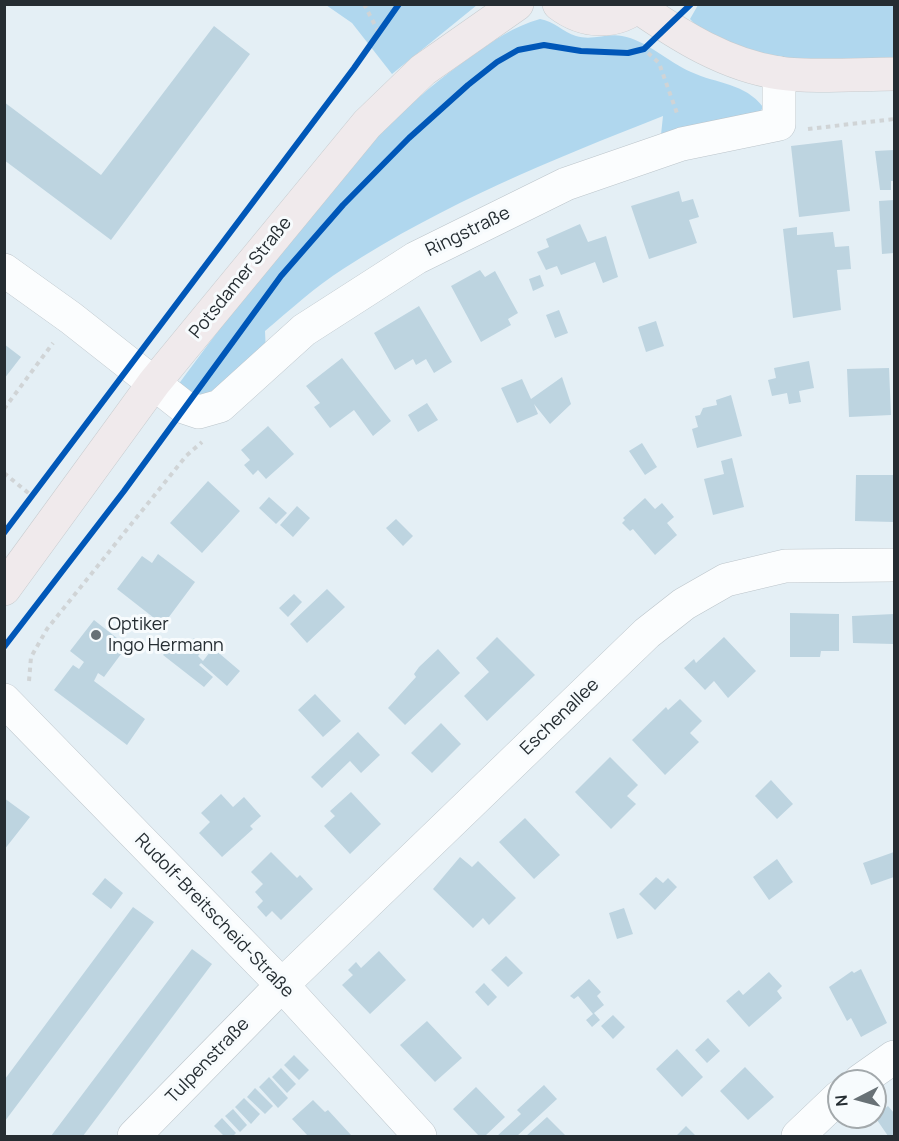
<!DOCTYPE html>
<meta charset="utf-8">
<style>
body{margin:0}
#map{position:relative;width:899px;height:1141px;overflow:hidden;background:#e4eff5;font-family:Manrope,sans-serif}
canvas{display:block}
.frame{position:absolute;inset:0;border:6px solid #252d32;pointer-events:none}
.north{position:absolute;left:827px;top:1069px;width:60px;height:60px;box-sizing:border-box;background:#f7fbfd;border:2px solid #a3a9ac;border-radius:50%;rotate:264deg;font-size:16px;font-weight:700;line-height:24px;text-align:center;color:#252d32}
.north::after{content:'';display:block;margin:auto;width:21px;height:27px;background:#687176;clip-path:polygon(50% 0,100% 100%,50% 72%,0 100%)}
</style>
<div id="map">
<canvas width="899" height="1141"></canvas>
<div class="frame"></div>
<div class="north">N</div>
</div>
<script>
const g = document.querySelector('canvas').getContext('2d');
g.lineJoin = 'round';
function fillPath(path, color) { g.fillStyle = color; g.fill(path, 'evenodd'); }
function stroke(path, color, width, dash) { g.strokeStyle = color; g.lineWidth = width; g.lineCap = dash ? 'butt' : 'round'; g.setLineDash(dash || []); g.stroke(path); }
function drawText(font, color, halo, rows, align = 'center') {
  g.font = font + ' Manrope,sans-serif'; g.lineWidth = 6; g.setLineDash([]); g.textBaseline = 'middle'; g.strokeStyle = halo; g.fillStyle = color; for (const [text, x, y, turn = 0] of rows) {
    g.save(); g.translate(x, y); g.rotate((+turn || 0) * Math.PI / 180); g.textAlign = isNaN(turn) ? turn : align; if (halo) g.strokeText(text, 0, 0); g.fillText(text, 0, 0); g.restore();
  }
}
const green = new Path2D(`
 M326,5L477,4V5L392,74L352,23Z
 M698,5H894V64L771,60L703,33L690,19Z
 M540,19C554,21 563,32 576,36C592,41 607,33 622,36C646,40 668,62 691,72C717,84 745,83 763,107L757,118L660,144L663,116C549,161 447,202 343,269C316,286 290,310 265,331L266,354L209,404L178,385C266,269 350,140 472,56C493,41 514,26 540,19Z`);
const building = new Path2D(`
 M214,26L250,54L111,240L4,160V102L101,175Z
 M842,140L850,211L799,217L791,146Z
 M894,150V181H891V190H880L875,151Z
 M679,191L682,202L693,199L699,217L689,220L697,243L649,259L631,206Z
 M894,200V253L882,254L879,201Z
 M580,224L588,242L606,236L618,277L603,283L595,262L561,275L557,266L546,270L537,252L549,247L546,239Z
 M797,227V235L833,232L835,247L849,246L851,269L837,270L841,310L793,318L783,229Z
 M480,270L485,277L495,271L518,313L508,319L511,325L481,342L451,286Z
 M540,275L544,286L533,291L529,279Z
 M419,306L452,362L434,373L426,359L416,365L413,359L395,370L374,333Z
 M559,310L568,333L555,338L546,315Z
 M656,321L664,346L646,352L638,327Z
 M4,344L21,357L4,379Z
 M342,358L391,421L373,436L354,410L330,428L314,407L320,403L306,386Z
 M809,361L814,388L799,391L801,402L789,404L787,393L772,396L768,380L776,378L774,368Z
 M889,368L891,415L849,417L847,369Z
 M562,377L571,404L550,424L534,404L538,414L517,423L501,388L522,379L531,399Z
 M731,395L742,436L697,448L692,429L698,427L695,416L700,415L703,408L717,405L716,400Z
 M427,403L438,420L418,432L408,415Z
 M268,426L294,454L266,479L258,470L253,475L244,465L250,460L241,450Z
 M642,443L657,467L645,475L629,451Z
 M732,458L744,507L713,515L704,479L724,474L721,461Z
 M856,475H893L894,522L855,521Z
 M208,481L240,511L202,553L170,523Z
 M269,497L287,513L276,524L259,508Z
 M645,498L655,509L662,503L674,517L667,523L677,535L655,555L633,529L630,531L622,523L625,520L623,518Z
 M297,506L310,518L293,537L280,525Z
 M396,519L413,536L403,546L386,528Z
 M158,554L195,582L163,625L117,589L142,556L152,563Z
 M327,589L345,607L307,643L290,624Z
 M294,594L302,602L288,617L279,608Z
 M790,613L839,614V651H821L820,657H790Z
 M894,614V644L853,643L852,616Z
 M94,620L127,646L104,677L98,673L94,681L145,719L127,745L54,690L73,665L79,669L84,662L70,651Z
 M497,637L535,675L487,721L464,696L489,672L476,658Z
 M724,637L756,671L728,698L714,681L705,690L684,668L694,659L696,663Z
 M177,638L187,647L194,638L205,647L198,656L203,661L213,648L240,671L227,686L201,663L199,665L213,677L204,687L163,655Z
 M438,649L460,673L405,725L388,708L416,677L414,674L419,667Z
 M315,694L341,721L323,737L298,710Z
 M680,699L702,721L690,733L699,742L665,775L632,740L666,707L668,710Z
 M441,723L461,744L432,773L411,753Z
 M358,732L380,755L361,773L350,761L322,788L311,777Z
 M610,757L638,785L627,796L636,804L611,829L575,792Z
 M771,780L793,804L777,819L755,796Z
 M351,792L381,824L350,854L324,826L335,816L330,811Z
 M221,794L233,807L244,797L261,816L250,826L253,829L222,857L199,833L210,822L201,813Z
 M4,798L30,817L4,850Z
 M525,818L560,855L534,879L499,842Z
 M271,852L297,878L300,875L313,889L281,920L272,911L266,917L257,907L263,901L255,892L263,884L251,872Z
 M894,852V877L871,885L863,863Z
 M460,857L472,867L478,861L516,898L489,925L483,918L473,928L433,889Z
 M777,859L793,882L769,900L753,877Z
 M656,877L663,883L668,878L677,887L655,910L639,894Z
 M105,878L123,893L111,909L92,894Z
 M133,907L154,922L5,1121V1079Z
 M624,908L633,934L617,939L609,913Z
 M192,949L212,964L83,1136H51Z
 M379,951L406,980L370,1014L342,985L353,975L348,970L356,962L361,968Z
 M506,956L523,973L508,987L491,970Z
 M861,969L887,1023L861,1037L851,1018L847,1021L829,987L852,971L854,973Z
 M769,972L782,986L777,991L782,998L749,1027L726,1001L739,990L743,995Z
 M589,979L601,992L597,996L604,1005L594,1013L600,1020L592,1027L586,1020L593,1014L578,996L574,999L570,996Z
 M484,983L497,997L488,1006L475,992Z
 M613,1015L625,1027L613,1039L601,1026Z
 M427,1021L462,1058L435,1082L400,1045Z
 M708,1038L720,1051L707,1063L695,1050Z
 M677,1049L703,1077L682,1097L656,1069Z
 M294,1055L309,1070L299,1080L284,1065Z
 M745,1067L774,1097L748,1120L720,1091Z
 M281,1068L296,1084L287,1093L272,1077Z
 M269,1077L288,1098L278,1108L259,1087Z
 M544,1085L557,1099L517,1136H497L521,1114L517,1110Z
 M476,1087L505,1117L485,1136H479L453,1109Z
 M255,1088L273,1106L265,1114L247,1097Z
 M244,1098L260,1114L251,1124L235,1107Z
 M313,1100L325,1112L328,1110L351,1135L308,1136L292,1119Z
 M888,1106L894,1113V1136H888L875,1117Z
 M233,1109L247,1125L240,1132L225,1116Z
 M547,1117L566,1136H526Z
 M222,1118L236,1133L233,1136H224L214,1126Z
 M686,1126L696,1136H676Z`);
const path = new Path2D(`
 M364,4L378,31
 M648,53L659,63L678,116
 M808,129L894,119
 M4,409L53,343
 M4,473L32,496
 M29,681L31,657L47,629L186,456L202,442`);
const minor = new Path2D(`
 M4,270L71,318L184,407L199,412L220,406L304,330L416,258L566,184L682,144L779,124V73
 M4,700L282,985L420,1136
 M860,1081L894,1057
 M134,1136L282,985L647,633L684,604L726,580L785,566L894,565
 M798,1136L839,1097`);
const major = new Path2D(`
 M559,4C584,23 616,25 640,4
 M638,7C680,36 726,65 779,73C811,78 861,74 894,74
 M4,589L154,383L367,124L423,70L517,4`);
const cycleway = new Path2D(`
 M4,533L354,68L399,4
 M4,647L124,491L281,276L343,205L409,138L468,85L497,62L518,50L544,45L581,51L628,53L644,49L691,4`);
const markers = [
 [96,635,6,"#687176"]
];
const streetNames = [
 ["Ringstraße",468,232,-26],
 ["Potsdamer Straße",241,278,-51],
 ["Eschenallee",560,717,-44],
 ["Rudolf-Breitscheid-Straße",214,916,46],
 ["Tulpenstraße",208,1061,-46]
];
const poiNames = [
 ["Optiker",108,625],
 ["Ingo Hermann",108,646]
];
fillPath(green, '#b0d7ee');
fillPath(building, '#bdd4e0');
stroke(minor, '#bbc4ca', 34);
stroke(major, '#c6cbce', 34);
stroke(path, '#d0d4d6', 4, [4.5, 4.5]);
stroke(minor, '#fbfdfe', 33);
stroke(major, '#f0eaec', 33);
stroke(cycleway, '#0057b8', 6);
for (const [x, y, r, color] of markers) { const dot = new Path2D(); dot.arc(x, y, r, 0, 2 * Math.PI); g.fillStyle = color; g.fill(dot); stroke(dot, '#f7fbfd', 2); }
drawText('18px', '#252d32', '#f7fbfd', streetNames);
drawText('18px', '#252d32', '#f7fbfd', poiNames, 'left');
</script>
